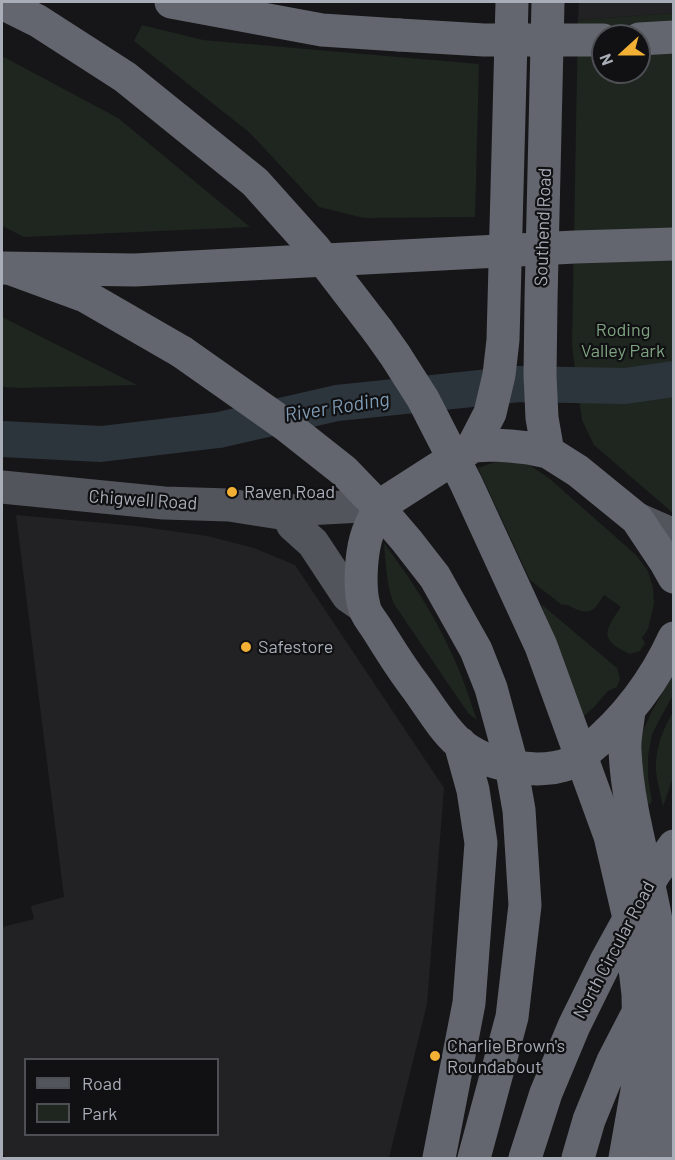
<!DOCTYPE html>
<style>
body{margin:0}
#map{position:relative;width:675px;height:1160px;overflow:hidden;background:#161618;font-family:Barlow,sans-serif}
canvas{display:block}
.frame{position:absolute;inset:0;border:3px solid #a8adb8;pointer-events:none}
.legend{position:absolute;left:24px;top:1058px;width:195px;height:78px;box-sizing:border-box;background:#111113;border:2px solid #4d4f55;margin:0;padding:8px 10px;list-style:none;font-size:18px;color:#a8adb8}
.legend li{display:flex;align-items:center;gap:12px;height:30px}
.legend b{width:30px;border:2px solid #4d4f55}
.north{position:absolute;left:591px;top:24px;width:60px;height:60px;box-sizing:border-box;background:#111113;border:2px solid #4d4f55;border-radius:50%;rotate:249deg;font-size:16px;font-weight:700;line-height:24px;text-align:center;color:#a8adb8}
.north::after{content:'';display:block;margin:auto;width:21px;height:27px;background:#f2b134;clip-path:polygon(50% 0,100% 100%,50% 72%,0 100%)}
</style>
<div id="map">
<canvas width="675" height="1160"></canvas>
<div class="frame"></div>
<ul class="legend">
<li><b style="height:8px;background:#53555c"></b>Road</li>
<li><b style="height:16px;background:#1e261f"></b>Park</li>
</ul>
<div class="north">N</div>
</div>
<script>
const g = document.querySelector('canvas').getContext('2d');
g.lineJoin = 'round';
function fillPath(path, color) { g.fillStyle = color; g.fill(path, 'evenodd'); }
function stroke(path, color, width, dash) { g.strokeStyle = color; g.lineWidth = width; g.lineCap = dash ? 'butt' : 'round'; g.setLineDash(dash || []); g.stroke(path); }
function drawText(font, color, halo, rows, align = 'center') {
  g.font = font + ' Barlow,sans-serif'; g.lineWidth = 4.5; g.setLineDash([]); g.textBaseline = 'middle'; g.strokeStyle = halo; g.fillStyle = color; for (const [text, x, y, turn = 0] of rows) {
    g.save(); g.translate(x, y); g.rotate((+turn || 0) * Math.PI / 180); g.textAlign = isNaN(turn) ? turn : align; if (halo) g.strokeText(text, 0, 0); g.fillText(text, 0, 0); g.restore();
  }
}
const built = new Path2D(`
 M579,2H673V13L578,20Z
 M16,515L136,526L207,536L254,548L295,565L444,788L427,1004L389,1158H8L2,1154V927L34,919L31,906L64,897ZM26,1060H218V1134H26Z`);
const green = new Path2D(`
 M673,13V513L594,445L582,420L572,346L578,20ZM603,36H639V72H603Z
 M142,25L203,40L479,64L475,217L364,218L319,207L250,133L134,41Z
 M2,56L118,118L250,227L24,237L2,226Z
 M2,317L137,385L18,388L2,387Z
 M514,460L528,464L550,479L636,555L648,571L653,588L654,604L648,629L642,638L645,643L640,651L630,654C599,640 604,631 621,607L604,595C596,606 593,617 576,609C570,607 569,604 562,605L530,580L478,468L495,462Z
 M384,543C410,578 434,614 452,654C462,675 469,697 477,720L468,713L394,604C386,584 386,564 384,543Z
 M541,604L617,668L620,678L617,687L608,691L594,707L583,717Z
 M673,675V695L662,715L652,734L648,756V778L652,801L650,804L644,806L639,776L642,733L652,711Z
 M673,712V777L663,807C661,795 657,782 656,770C655,749 663,729 673,712Z`);
const river = new Path2D(`
 M2,439L101,444L219,430L337,403L519,384L625,386L674,379`);
const primary = new Path2D(`
 M2,487L164,503L229,505L280,513L305,509L381,505
 M285,511L293,525L313,543L348,596L364,607
 M637,519L674,535`);
const highway = new Path2D(`
 M171,2L322,30L399,35
 M2,3L38,21L125,77L255,182L315,249L378,331
 M639,39L674,37
 M14,270L85,296L182,352
 M473,446L490,413L499,375L503,340L512,2
 M548,452L542,418L540,375L541,300L548,2
 M674,577L665,561L637,519L578,471L548,452L529,448L510,446L493,445L473,446L381,505C375,516 369,527 366,538C361,556 359,588 364,606C365,614 373,622 377,629C389,648 401,668 415,686C429,705 442,728 459,743C486,766 538,776 571,763C577,760 583,753 589,749C625,720 655,680 674,638
 M629,710C628,723 624,738 625,751C628,817 651,879 660,944C670,1015 662,1088 656,1158
 M439,1158L469,1003L481,843L473,790L460,743`);
const highwayBridge = new Path2D(`
 M399,35L484,40H603
 M2,268L135,270L575,247L674,244
 M378,331L395,355L423,399L466,483L541,646L610,836L629,918L638,994L639,1046L637,1090L625,1158
 M182,352L287,426L344,471L371,499L407,541L435,577L476,650L491,688L509,754L519,810L525,905L512,1017L474,1158
 M525,1158L546,1093L574,1026L606,961L654,874L674,846
 M578,1158L589,1120L613,1061L674,943`);
const markers = [
 [232,492,6,"#f2b134"],
 [246,647,6,"#f2b134"],
 [435,1056,6,"#f2b134"]
];
const streetNames = [
 ["Southend Road",543,227,-88],
 ["Chigwell Road",143,500,4],
 ["North Circular Road",614,950,-62]
];
const parkNames = [
 ["Roding",623,330],
 ["Valley Park",623,351]
];
const poiNames = [
 ["Raven Road",244,492],
 ["Safestore",258,647],
 ["Charlie Brown's",447,1046],
 ["Roundabout",447,1067]
];
const waterNames = [
 ["River Roding",337,407,-9]
];
fillPath(built, '#222225');
fillPath(green, '#1e261f');
stroke(river, '#2c353c', 36);
stroke(primary, '#53555c', 33);
stroke(highway, '#63666e', 33);
stroke(highwayBridge, '#63666e', 33);
for (const [x, y, r, color] of markers) { const dot = new Path2D(); dot.arc(x, y, r, 0, 2 * Math.PI); g.fillStyle = color; g.fill(dot); stroke(dot, '#111113', 2); }
drawText('18px', '#a8adb8', '#111113', streetNames);
drawText('18px', '#7fa381', '#111113', parkNames);
drawText('18px', '#a8adb8', '#111113', poiNames, 'left');
drawText('italic 20px', '#7f9bb3', '#111113', waterNames);
</script>
